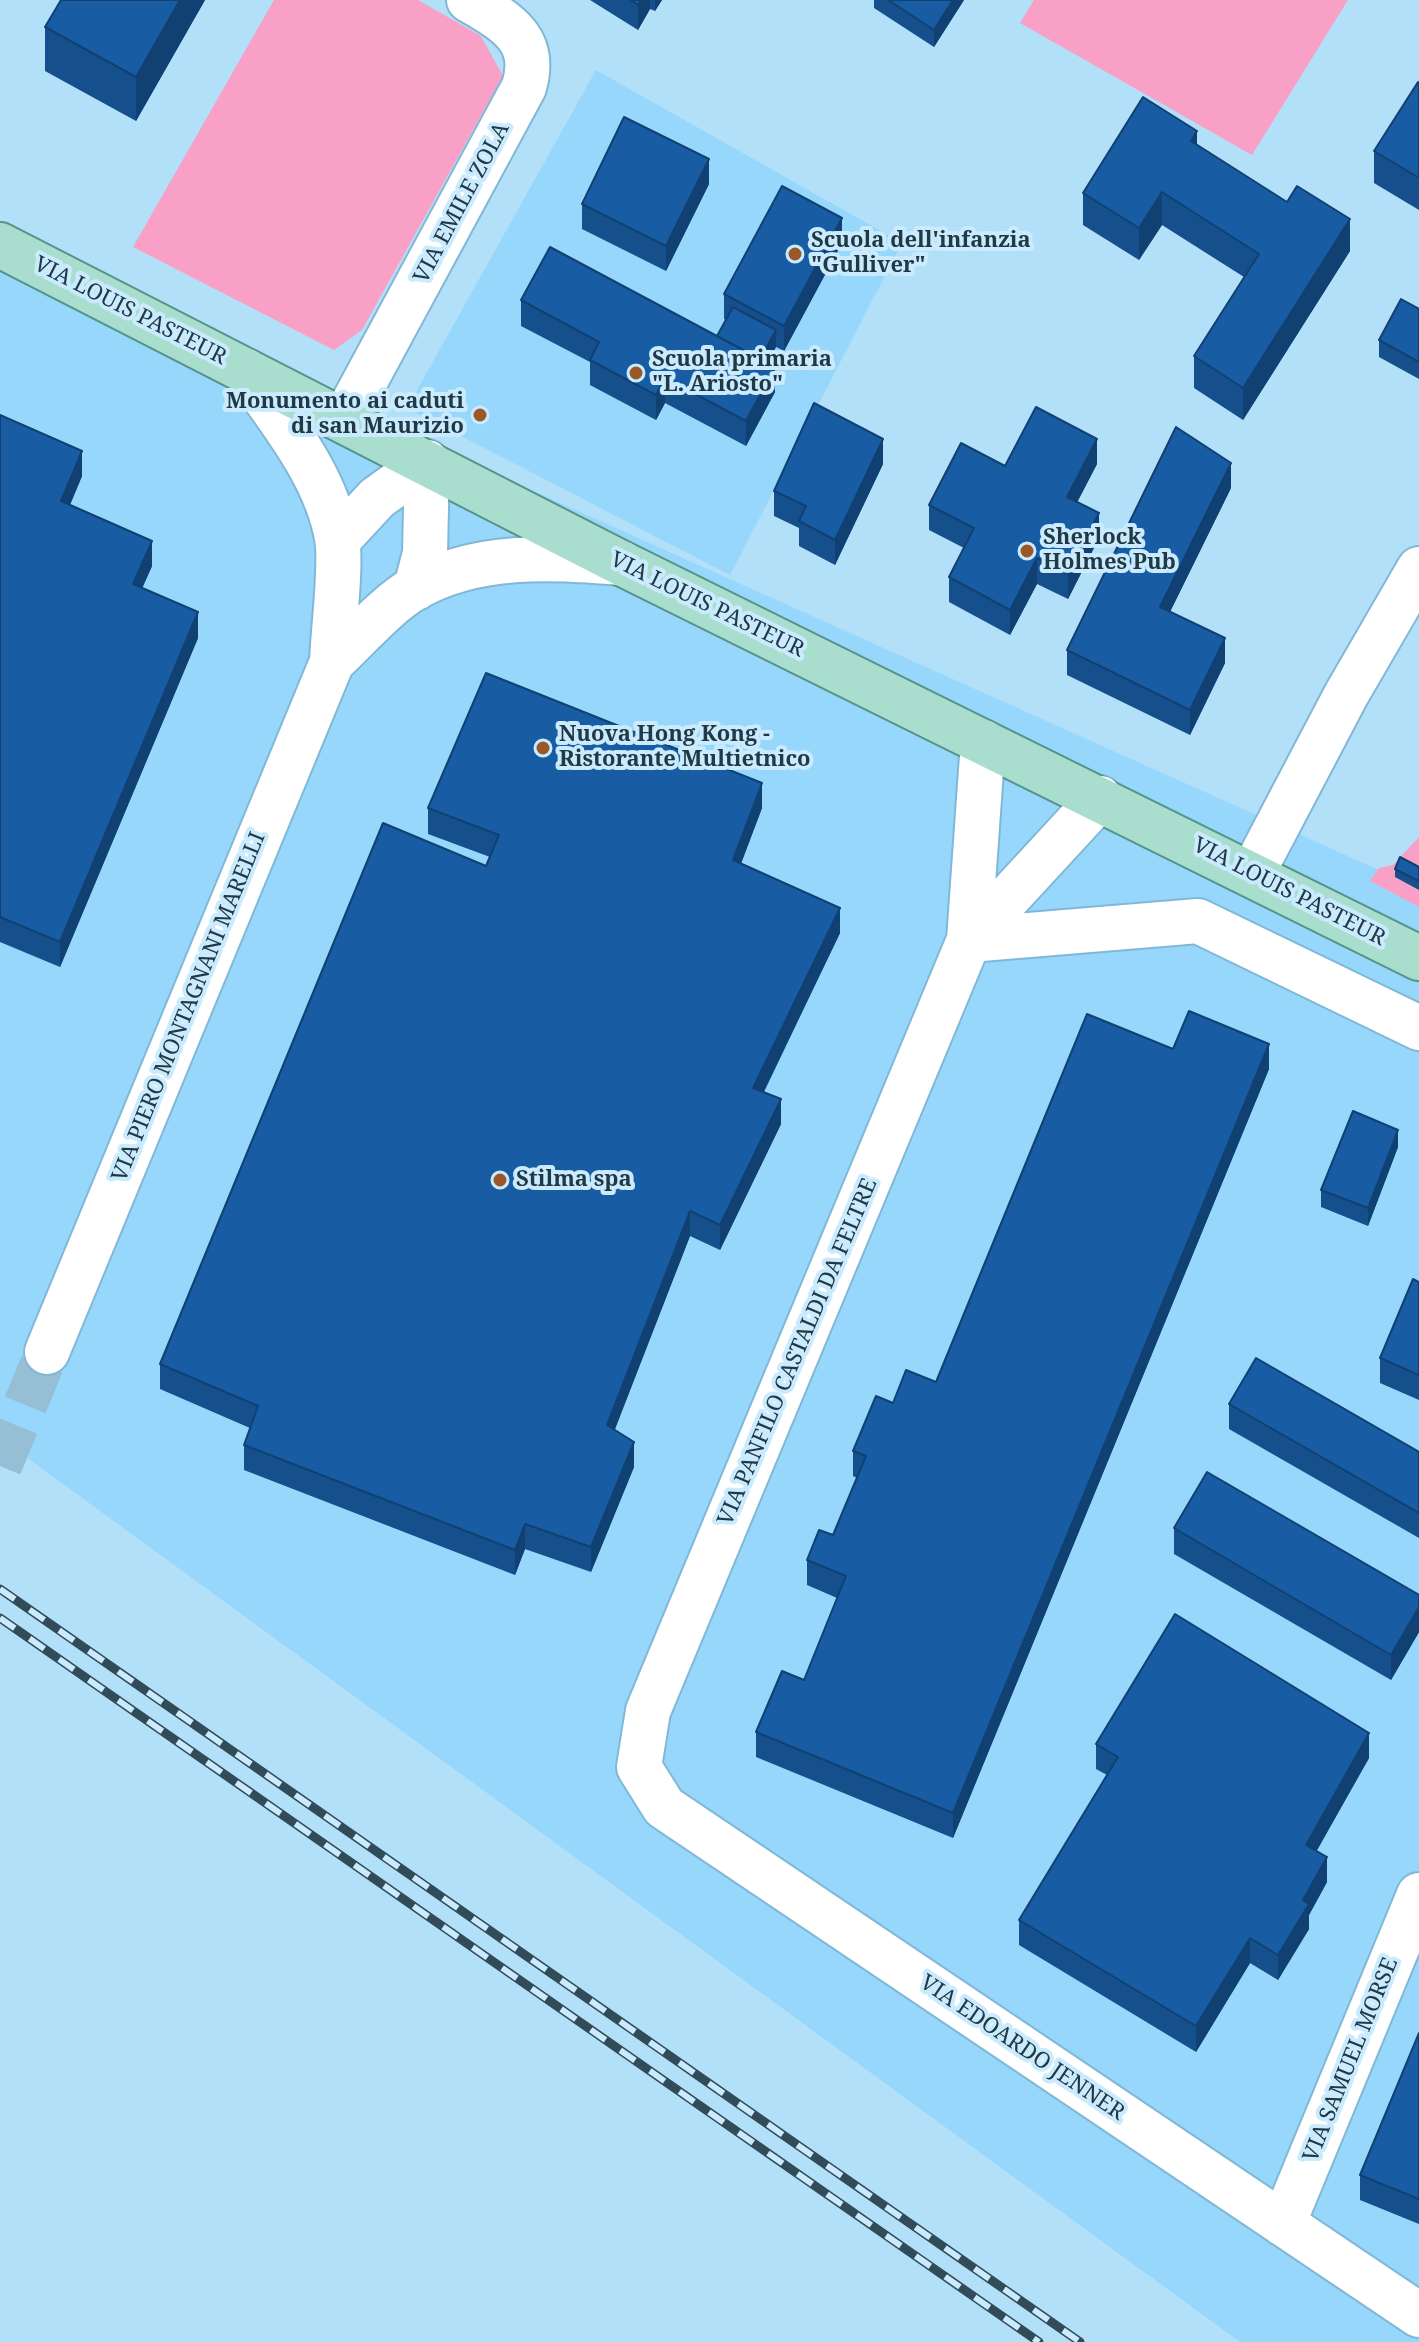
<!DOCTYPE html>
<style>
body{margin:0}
canvas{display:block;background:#b3e0f9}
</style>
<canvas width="1419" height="2342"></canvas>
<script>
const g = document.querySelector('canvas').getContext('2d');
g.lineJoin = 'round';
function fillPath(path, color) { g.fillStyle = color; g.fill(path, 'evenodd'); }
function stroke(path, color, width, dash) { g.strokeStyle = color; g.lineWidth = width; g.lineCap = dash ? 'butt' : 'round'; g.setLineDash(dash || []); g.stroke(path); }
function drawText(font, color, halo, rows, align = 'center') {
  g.font = font + ' "Noto Serif",serif'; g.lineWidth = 8; g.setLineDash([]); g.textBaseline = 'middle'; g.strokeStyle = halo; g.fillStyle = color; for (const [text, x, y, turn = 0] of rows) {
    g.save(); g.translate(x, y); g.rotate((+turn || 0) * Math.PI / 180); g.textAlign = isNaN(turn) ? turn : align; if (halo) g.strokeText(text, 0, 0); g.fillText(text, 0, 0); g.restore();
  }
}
const built = new Path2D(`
 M596,70L902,243L730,575L407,408Z
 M0,252L1419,888V2342H1240L0,1438Z`);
const green = new Path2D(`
 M274,0H418L481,36L503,76L362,330L334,350L133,247Z
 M1034,0H1348L1252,155L1020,23Z
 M1419,837V907L1370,881L1379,868L1393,865Z`);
const minorTunnel = new Path2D(`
 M0,1466L47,1352`);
const minor = new Path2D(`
 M344,420L524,87C538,39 507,22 469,0
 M338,540L377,498L427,462
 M416,588L425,553L427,462
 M332,662C357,639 387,604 415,588C479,552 552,558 621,563
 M983,742L969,940L648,1711L639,1767L664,1807L1419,2315
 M1252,874L1346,695L1419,569
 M969,940L1198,921L1419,1028
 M969,940L1100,798
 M47,1352L332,662C333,630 342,566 337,538C326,475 281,422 246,371
 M1283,2224L1419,1895`);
const major = new Path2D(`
 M0,245L621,563L1419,958`);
const rail = new Path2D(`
 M0,1589L1080,2342
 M0,1618L1039,2342`);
const wall = new Path2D(`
 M205,0L136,121L45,71V27Z
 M590,0H662L655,11L650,9L638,30Z
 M874,0H964L934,47L874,8Z
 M1419,83V210L1374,183V151Z
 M1197,146L1350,251L1243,420L1194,388V356L1244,277L1162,225L1139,260L1083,225V193Z
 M709,184L666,271L582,229V204Z
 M842,243L784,351L776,347L768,363L775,392L746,446L665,403L656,420L590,385V362L521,326V300L717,336L726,320L724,319V294Z
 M1419,309V379L1379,357V340Z
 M0,415L82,476L70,505L152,566L142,588L198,638L60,967L0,942Z
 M883,464L835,565L799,546V528L774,516V491Z
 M1097,464L1077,502L1099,538L1068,599L1037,584L1010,635L949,602V577L964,548L929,530V505L1005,466Z
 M1231,488L1170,612L1225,663L1190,735L1067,675V650Z
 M428,808H762L741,863L840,933L764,1092L781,1124L720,1250L690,1236L614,1430L634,1467L591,1572L525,1549L515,1575L244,1470V1445L250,1428L160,1389V1364L486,866L490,857L428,834Z
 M1419,867V890L1395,877V869Z
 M1173,1049L1269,1069L953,1838L756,1757V1732L804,1680L837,1598L807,1585V1560L833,1535L857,1478L853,1476V1451L893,1403L936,1382Z
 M1398,1147L1368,1226L1321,1207V1190Z
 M1419,1282V1400L1380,1383V1358Z
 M1229,1404L1419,1452V1538L1229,1429Z
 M1174,1528L1419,1595V1632L1391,1680L1174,1554Z
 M1096,1744L1369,1758L1316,1851L1327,1882L1309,1915V1929L1278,1980L1250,1963L1196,2052L1019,1945V1920L1107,1775L1096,1769Z
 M1419,2033V2224L1360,2200V2175Z`);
const shadedWall = new Path2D(`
 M180,0H205L136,121V77Z
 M641,0H650V9L638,30V5Z
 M655,0H662L655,11Z
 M953,0H964L934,47V30Z
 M1197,131V163L1191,141Z
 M709,159V184L666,271V246Z
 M1162,192V225L1139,260V228Z
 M842,218V243L784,351V326Z
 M1350,219V251L1243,420V388Z
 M776,330V347L757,382V365Z
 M775,367V392L746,446V421Z
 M665,378V403L656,420V395Z
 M883,439V464L835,565V540Z
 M1097,439V464L1067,522V497Z
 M82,451V476L61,526V501Z
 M1231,463V488L1160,632V607Z
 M1099,513V538L1068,599V574Z
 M152,541V566L133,609V584Z
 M1037,558V584L1010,635V610Z
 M198,612V638L60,967V942Z
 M1225,638V663L1190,735V710Z
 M762,783V808L733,885V860Z
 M840,908V933L753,1113V1088Z
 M1269,1044V1069L953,1838V1813Z
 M781,1099V1124L720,1250V1225Z
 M1398,1130V1147L1368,1226V1208Z
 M690,1211V1236L607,1450V1425Z
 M634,1442V1467L591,1572V1547Z
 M525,1524V1549L515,1575V1550Z
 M1419,1607V1632L1391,1680V1655Z
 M1369,1733V1758L1306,1870V1845Z
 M1327,1857V1882L1309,1915V1929L1278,1980V1955L1303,1900Z
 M1250,1938V1963L1196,2052V2026Z`);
const building = new Path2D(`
 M61,0H180L136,77L45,27Z
 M631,0H641L638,5Z
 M888,0H953L934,30Z
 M1418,82L1419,83V178L1374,151Z
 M1143,97L1197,131L1191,141L1287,202L1297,186L1350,219L1243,388L1194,356L1259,254L1162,192L1139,228L1083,193Z
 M624,117L709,159L666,246L582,204Z
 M782,186L842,218L784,326L724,294Z
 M550,247L775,367L746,421L665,378L656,395L590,360L599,342L521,300Z
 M1401,299L1419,309V362L1379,340Z
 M733,307L776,330L760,359L717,336Z
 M814,403L883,439L835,540L799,521L806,506L774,491Z
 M1036,407L1097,439L1067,497L1099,513L1068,574L1037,558L1010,610L949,577L974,528L929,505L961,443L1005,466Z
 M0,415L82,451L61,501L152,541L133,584L198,612L60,942L0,917Z
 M1176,427L1231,463L1160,607L1225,638L1190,710L1067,650Z
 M486,673L762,783L733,860L840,908L753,1088L781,1099L720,1225L690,1211L607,1425L634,1442L591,1547L525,1524L515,1550L244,1445L258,1406L160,1364L383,823L486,866L499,835L428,808Z
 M1400,857L1419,867V881L1395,869Z
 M1189,1011L1269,1044L953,1813L756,1732L782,1671L804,1680L846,1576L807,1560L819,1530L833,1535L866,1456L853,1451L876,1396L893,1403L906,1370L936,1382L1087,1014L1173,1049Z
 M1353,1111L1398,1130L1368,1208L1321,1190Z
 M1413,1279L1419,1282V1375L1380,1358Z
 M1256,1358L1419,1452V1513L1229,1404Z
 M1207,1472L1419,1595V1607L1391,1655L1174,1528Z
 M1175,1614L1369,1733L1306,1845L1327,1857L1303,1900L1309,1904L1278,1955L1250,1938L1196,2026L1019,1920L1118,1757L1096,1744Z
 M1419,2033V2199L1360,2175Z`);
const markers = [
 [795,254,8,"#9a5727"],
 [636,373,8,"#9a5727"],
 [480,415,8,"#9a5727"],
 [1027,551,8,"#9a5727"],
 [543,748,8,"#9a5727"],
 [500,1180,8,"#9a5727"]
];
const streetNames = [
 ["VIA EMILE ZOLA",462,203,-62],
 ["VIA LOUIS PASTEUR",130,311,27],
 ["VIA LOUIS PASTEUR",707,605,26],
 ["VIA LOUIS PASTEUR",1289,892,27],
 ["VIA PIERO MONTAGNANI MARELLI",189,1007,-68],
 ["VIA PANFILO CASTALDI DA FELTRE",798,1352,-67],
 ["VIA EDOARDO JENNER",1022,2048,34],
 ["VIA SAMUEL MORSE",1351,2060,-68]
];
const poiNames = [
 ["Scuola dell'infanzia",811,241],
 ["\"Gulliver\"",811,266],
 ["Scuola primaria",652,360],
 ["\"L. Ariosto\"",652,385],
 ["Monumento ai caduti",464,402,"right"],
 ["di san Maurizio",464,427,"right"],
 ["Sherlock",1043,538],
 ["Holmes Pub",1043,563],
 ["Nuova Hong Kong -",559,735],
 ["Ristorante Multietnico",559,760],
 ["Stilma spa",516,1180]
];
fillPath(built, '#96d7fb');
fillPath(green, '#f9a0c6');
stroke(minorTunnel, '#96bed5', 44, [44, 22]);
stroke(minor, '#81b8d7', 48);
stroke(major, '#549489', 48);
stroke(minor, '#fff', 44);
stroke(major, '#a9ddce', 44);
stroke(rail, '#314b59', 9);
stroke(rail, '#caebfe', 6, [18]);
fillPath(wall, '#15508d');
fillPath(shadedWall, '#114173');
fillPath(building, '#185da4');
stroke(building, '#114173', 2);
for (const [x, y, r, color] of markers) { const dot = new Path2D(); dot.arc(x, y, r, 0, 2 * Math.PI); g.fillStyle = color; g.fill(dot); stroke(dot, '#caebfe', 3); }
drawText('22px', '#213845', '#caebfe', streetNames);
drawText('bold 22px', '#213845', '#caebfe', poiNames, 'left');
</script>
